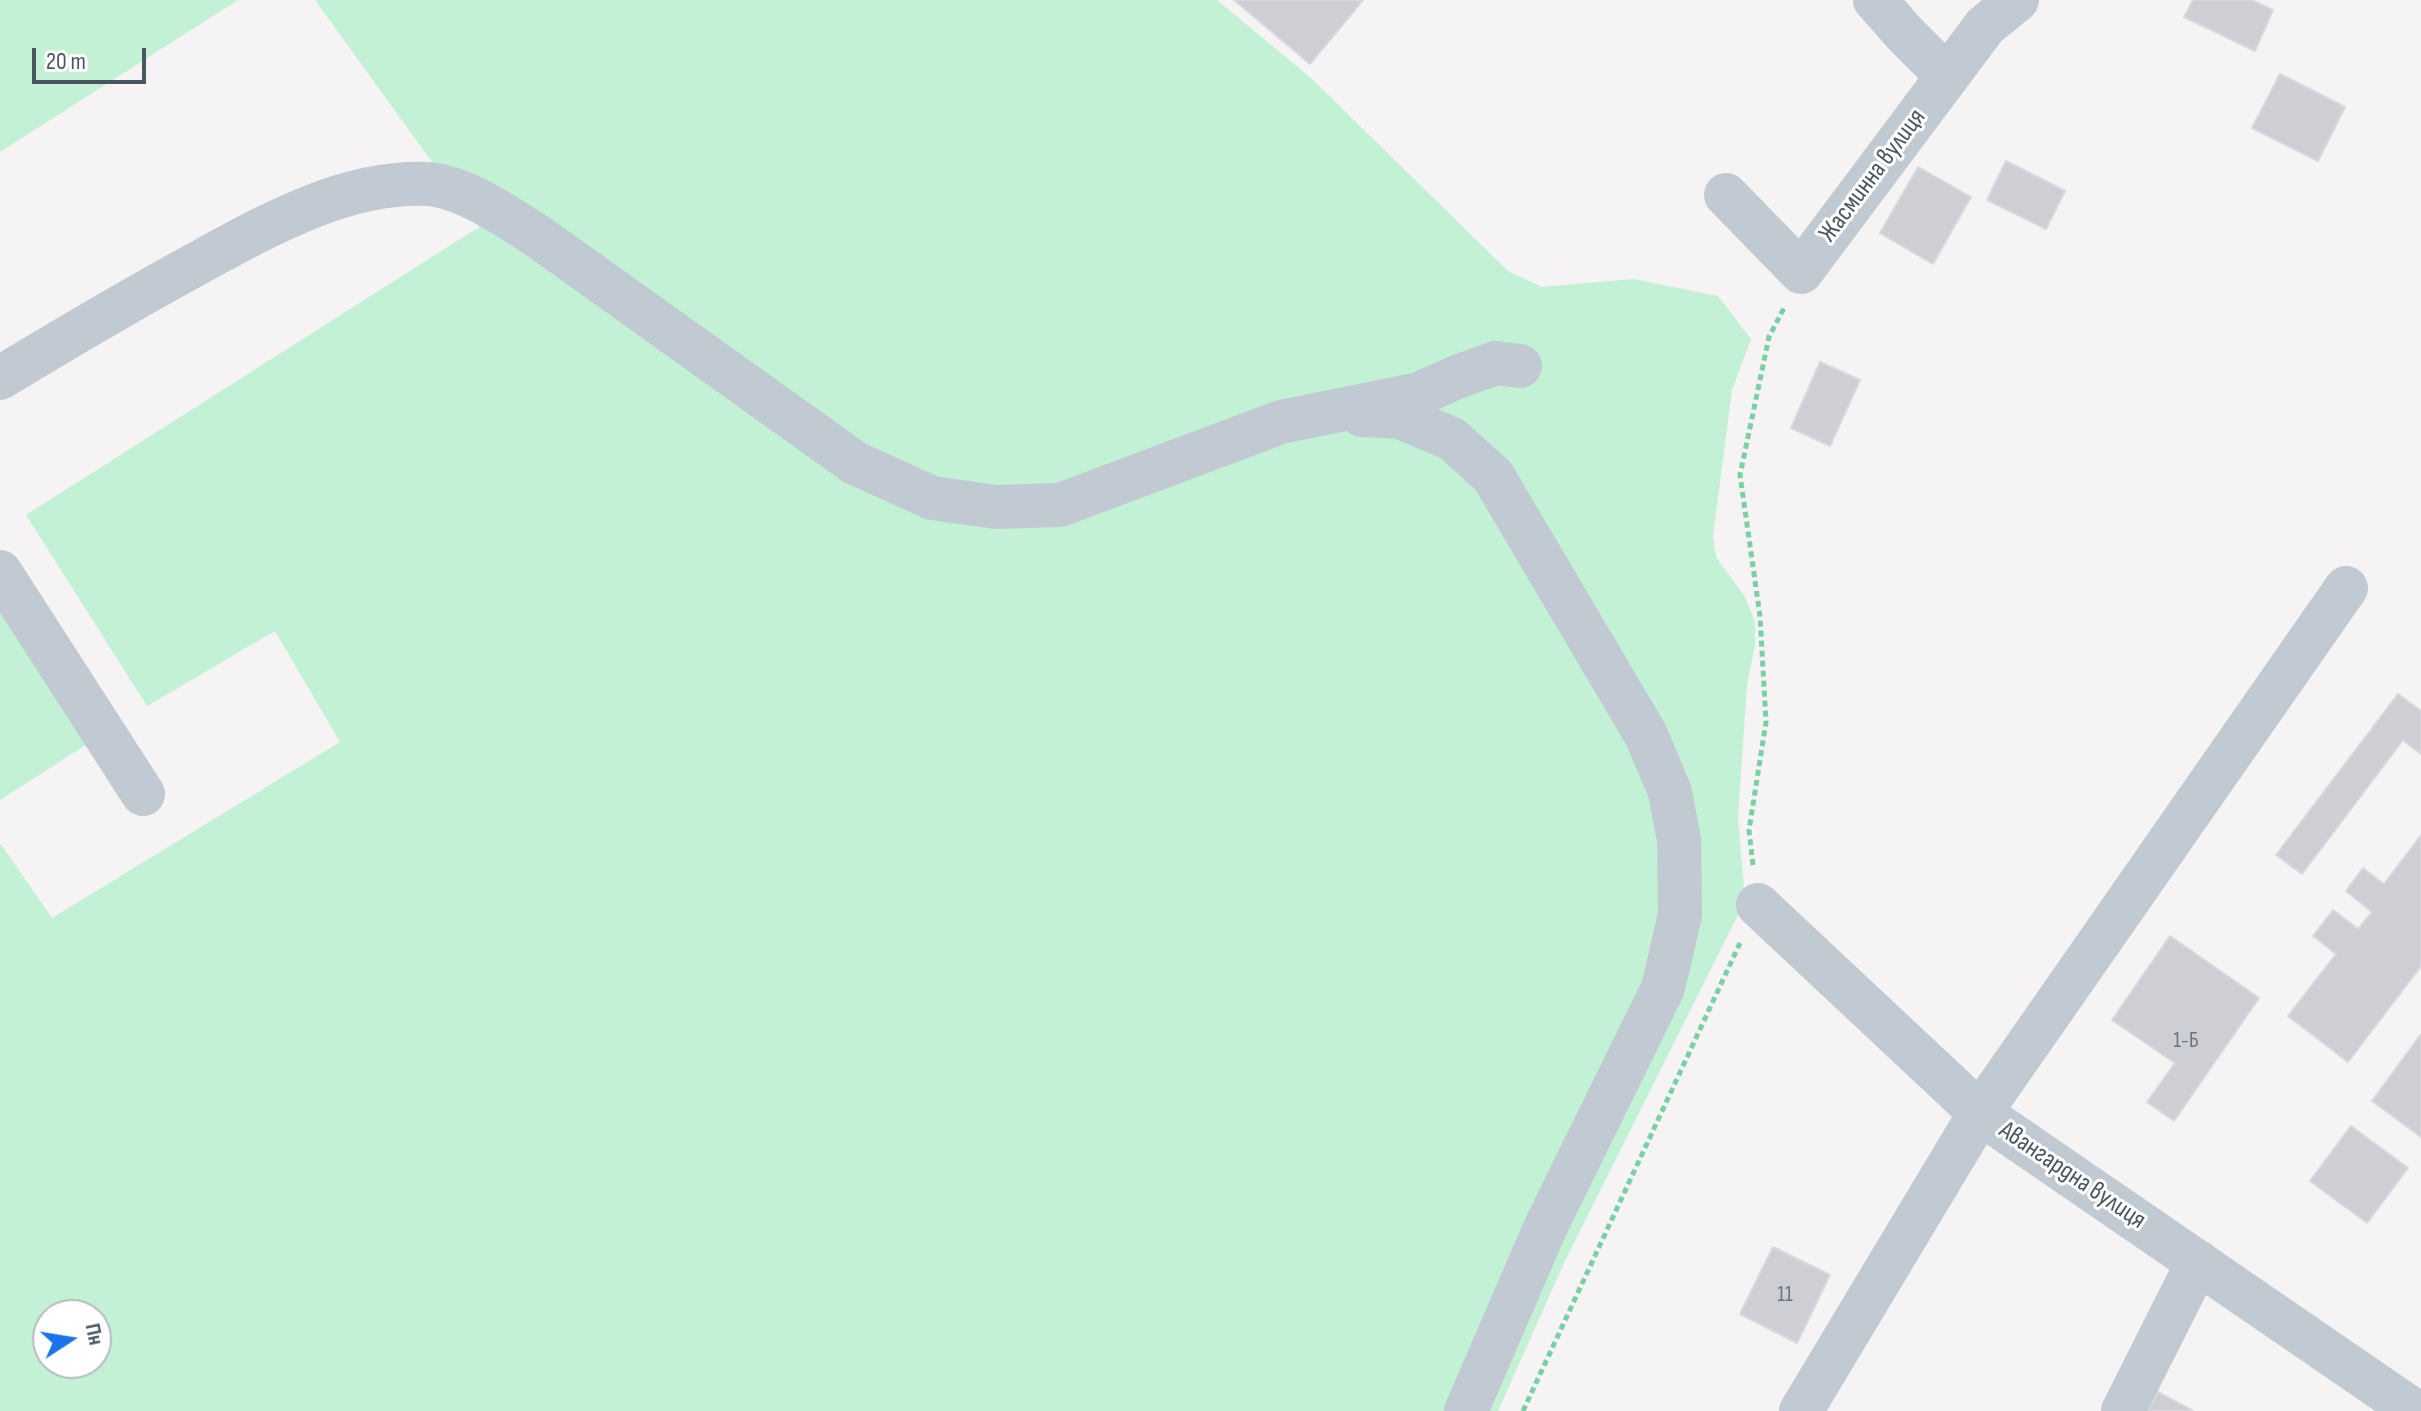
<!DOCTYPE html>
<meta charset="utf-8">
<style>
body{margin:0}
#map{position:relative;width:2421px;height:1411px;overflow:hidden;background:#f5f3f3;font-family:"Sofia Sans Condensed",sans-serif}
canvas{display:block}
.north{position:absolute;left:32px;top:1299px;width:80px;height:80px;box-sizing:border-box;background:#fff;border:2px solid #b7bbc0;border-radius:50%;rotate:78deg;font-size:22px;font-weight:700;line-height:32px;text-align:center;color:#4a5661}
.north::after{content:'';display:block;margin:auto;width:28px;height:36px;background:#1a73e8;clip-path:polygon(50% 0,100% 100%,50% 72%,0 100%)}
.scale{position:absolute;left:32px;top:48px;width:114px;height:36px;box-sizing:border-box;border:4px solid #4a5661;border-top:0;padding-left:10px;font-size:24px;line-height:28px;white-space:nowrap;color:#4a5661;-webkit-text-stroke:6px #fff;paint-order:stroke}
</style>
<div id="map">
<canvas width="2421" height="1411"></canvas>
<div class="north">Пн</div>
<div class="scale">20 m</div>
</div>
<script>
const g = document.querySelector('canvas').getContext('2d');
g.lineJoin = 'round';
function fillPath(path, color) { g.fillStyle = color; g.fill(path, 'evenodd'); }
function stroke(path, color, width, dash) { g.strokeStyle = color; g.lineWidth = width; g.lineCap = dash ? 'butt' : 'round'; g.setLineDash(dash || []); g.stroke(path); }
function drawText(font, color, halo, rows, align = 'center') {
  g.font = font + ' "Sofia Sans Condensed",sans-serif'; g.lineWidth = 6; g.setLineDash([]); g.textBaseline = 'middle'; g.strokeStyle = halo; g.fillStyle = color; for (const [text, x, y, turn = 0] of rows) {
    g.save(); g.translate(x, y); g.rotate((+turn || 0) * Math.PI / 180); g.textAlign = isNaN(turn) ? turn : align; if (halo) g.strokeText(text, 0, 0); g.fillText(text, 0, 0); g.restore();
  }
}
const green = new Path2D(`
 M0,0H238L0,152Z
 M315,0H1217L1311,78L1508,271L1542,287L1633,279L1718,296L1751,339L1732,390L1713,536L1716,557L1745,597L1755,622V646L1747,685L1738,818L1745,901L1563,1265L1498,1411H0V843L52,918L340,742L275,631L147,706L26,515L479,227ZM48,1315H96V1363H48Z
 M0,603L89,743L0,800Z`);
const building = new Path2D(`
 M1234,0H1363L1310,64Z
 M2193,0H2252L2273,10L2255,51L2184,17Z
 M2280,74L2345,107L2318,161L2252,128Z
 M2006,161L2065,191L2046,229L1987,200Z
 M1918,167L1971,197L1933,264L1880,233Z
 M1820,362L1860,380L1830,446L1791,428Z
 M2398,694L2421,711V754L2403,740L2302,874L2276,855Z
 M2421,835V966L2348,1062L2288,1016L2336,954L2313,936L2333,910L2358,929L2372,912L2346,891L2363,868L2384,884Z
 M2170,936L2259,998L2174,1121L2147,1102L2175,1063L2112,1020Z
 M2421,1034V1137L2372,1101Z
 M2351,1126L2408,1168L2367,1223L2310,1181Z
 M1773,1247L1830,1275L1797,1343L1740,1314Z
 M2158,1392L2193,1411H2148Z`);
const path = new Path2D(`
 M1753,865L1749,830L1766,722L1760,616L1740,475L1769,337L1785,306
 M1523,1411L1740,943`);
const minor = new Path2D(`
 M1875,0L1905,34L1947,76
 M1726,195L1801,272L1985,26L2017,0
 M0,378C66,338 132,299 200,262C270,224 345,181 427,184C463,186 506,216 536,235L855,463L932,498L996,507L1060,505L1281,422L1419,394L1457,377L1496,363L1520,366
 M1362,415L1400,417L1452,439L1493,476L1646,735L1670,792L1679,840L1680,915L1663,988L1546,1226L1466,1411
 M0,572L143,794
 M1758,905L1980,1113L2414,1411
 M1801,1411L1980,1113L2346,588
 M2123,1411L2198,1262`);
const numberNames = [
 ["1-Б",2186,1041],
 ["11",1785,1295]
];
const streetNames = [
 ["Жасминна вулиця",1873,176,-53],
 ["Авангардна вулиця",2072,1176,34]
];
fillPath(green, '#c3f1d5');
fillPath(building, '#cdcfd5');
stroke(building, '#d7d9de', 2);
stroke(path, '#7ad0a6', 5, [6, 4]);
stroke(minor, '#c1cad2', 44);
drawText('22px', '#6b747e', null, numberNames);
drawText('26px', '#4a5661', '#fff', streetNames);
</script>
